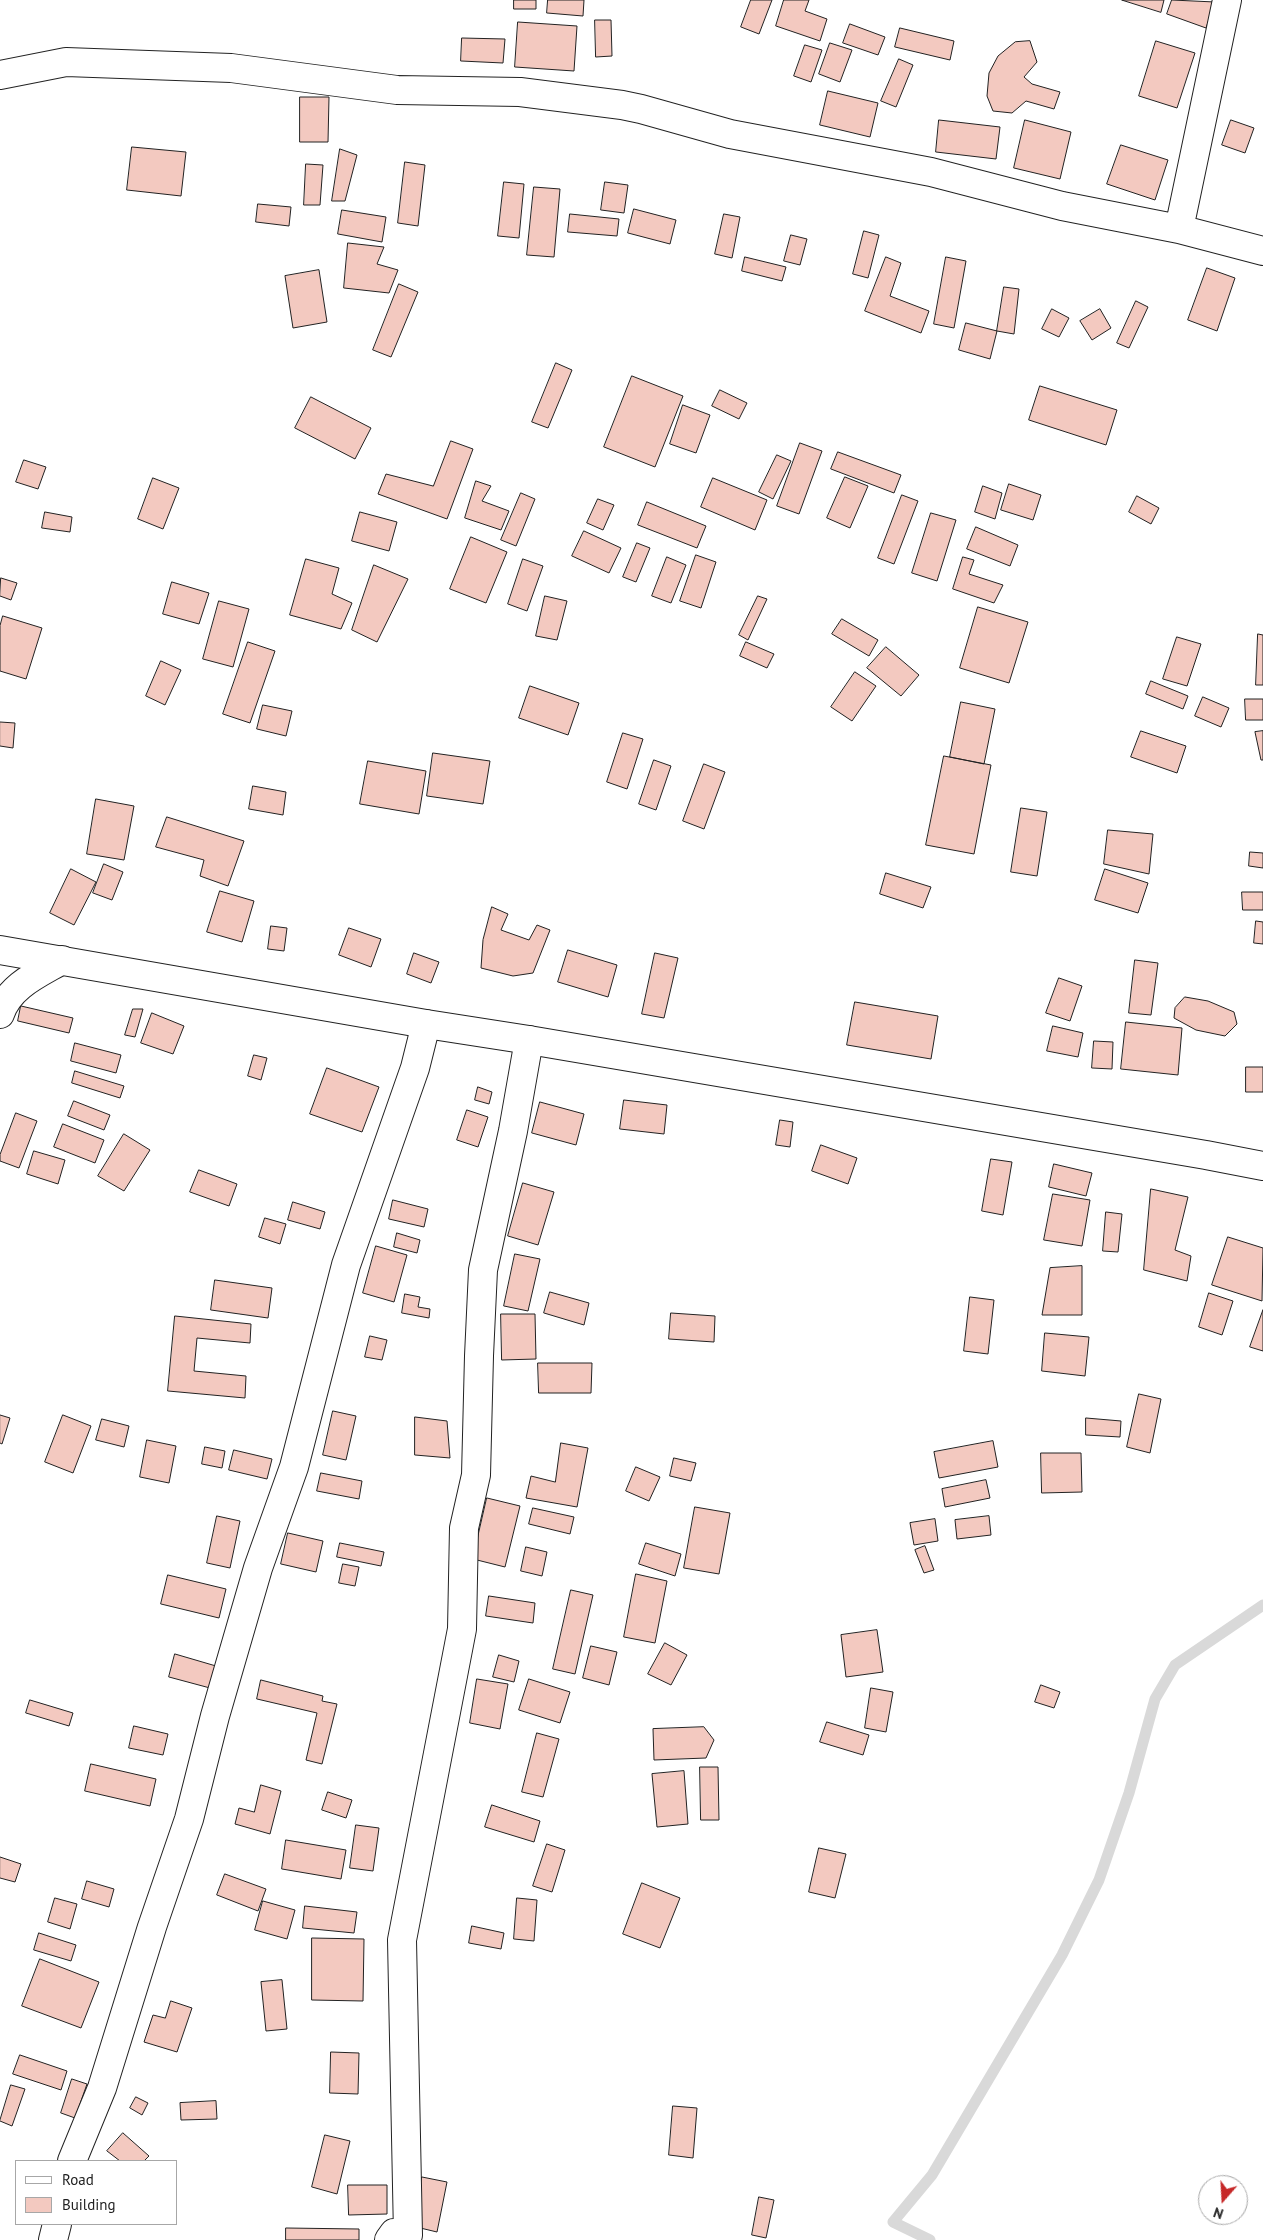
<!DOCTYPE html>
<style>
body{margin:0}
#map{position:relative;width:1263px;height:2240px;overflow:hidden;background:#fff;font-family:"PT Sans",sans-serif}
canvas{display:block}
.legend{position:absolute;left:15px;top:2160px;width:162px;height:65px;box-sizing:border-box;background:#fff;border:1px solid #a7a7a7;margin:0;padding:6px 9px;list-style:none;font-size:15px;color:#222}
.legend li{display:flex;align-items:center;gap:10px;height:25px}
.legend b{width:25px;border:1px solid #a7a7a7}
.north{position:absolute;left:1198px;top:2175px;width:50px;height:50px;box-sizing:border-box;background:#fff;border:1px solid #a7a7a7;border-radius:50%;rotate:199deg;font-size:14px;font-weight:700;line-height:20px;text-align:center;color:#222}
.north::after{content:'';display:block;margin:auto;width:18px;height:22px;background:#c62828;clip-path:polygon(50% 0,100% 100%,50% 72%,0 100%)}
</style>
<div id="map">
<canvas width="1263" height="2240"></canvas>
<ul class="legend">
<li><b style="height:6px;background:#fff"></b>Road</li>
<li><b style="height:14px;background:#f3c9c0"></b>Building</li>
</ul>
<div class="north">N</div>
</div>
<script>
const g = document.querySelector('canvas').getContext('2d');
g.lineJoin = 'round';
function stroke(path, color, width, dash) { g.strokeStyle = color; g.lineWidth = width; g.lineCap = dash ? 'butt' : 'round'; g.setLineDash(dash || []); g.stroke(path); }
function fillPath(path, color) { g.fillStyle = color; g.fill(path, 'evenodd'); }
const stream = new Path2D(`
 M930,2240L893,2222L932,2175L1062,1955L1099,1880L1129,1793L1155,1699L1175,1665L1263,1605`);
const building = new Path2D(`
 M514,0H536V9H514Z
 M548,0H584L583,16L547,13Z
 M751,0H772L759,34L741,27Z
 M784,0H809L805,11L827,19L820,41L776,26Z
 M1122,0H1164L1161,12Z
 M1172,0L1215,2L1206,28L1167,14Z
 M595,20H611L612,56L596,57Z
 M518,22L577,26L574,71L515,67Z
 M850,24L885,37L878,55L843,43Z
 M900,28L954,41L950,60L895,47Z
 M462,38L505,39L503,63L461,61Z
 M1030,41L1037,62L1024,77L1032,84L1060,92L1054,109L1026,101L1012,113L993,111L987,96L989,73L998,56L1015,42Z
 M1156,41L1195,53L1177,108L1139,96Z
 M830,43L852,50L840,82L819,74Z
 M805,45L822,50L811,82L794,76Z
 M899,59L913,65L896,107L881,101Z
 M828,91L878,103L870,137L820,125Z
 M300,97H329L328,142H300Z
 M939,120L1000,127L996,159L936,152Z
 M1025,120L1071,132L1060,179L1014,168Z
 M1231,120L1254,128L1245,153L1222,145Z
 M1121,145L1168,160L1155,200L1107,184Z
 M132,147L186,152L181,196L127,190Z
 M340,149L357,155L345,201H332Z
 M405,162L425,165L418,226L398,223Z
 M306,164L323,165L320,205H304Z
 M504,182L524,184L519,238L498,236Z
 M605,182L628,185L624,213L601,210Z
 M534,187L560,189L554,257L527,255Z
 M258,204L291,207L289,226L256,222Z
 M634,209L676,220L670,244L628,233Z
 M342,210L386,217L382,242L338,234Z
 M570,214L619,219L617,236L568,232Z
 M724,214L740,217L732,258L715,254Z
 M864,231L879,235L868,278L853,274Z
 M791,235L807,239L800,265L784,261Z
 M348,243L384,247L377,264L398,270L389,293L344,288Z
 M745,257L786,267L782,281L742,271Z
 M886,257L901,263L890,296L929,311L921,333L865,311Z
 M946,257L966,261L954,328L934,324Z
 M1207,268L1235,278L1217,331L1188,320Z
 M319,270L327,322L293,328L285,276Z
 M399,284L418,292L391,357L373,350Z
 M1004,287L1019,289L1014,334L997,331Z
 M1136,301L1148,307L1129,348L1117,343Z
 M1052,309L1069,318L1059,337L1042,329Z
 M1100,309L1111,328L1092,340L1080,321Z
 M966,323L997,331L990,359L959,350Z
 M556,363L572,370L548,428L532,422Z
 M632,376L683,396L655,467L604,447Z
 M1040,386L1117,410L1106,445L1029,420Z
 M720,390L747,403L739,419L712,406Z
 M311,397L371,428L355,459L295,428Z
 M683,405L710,415L696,453L670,444Z
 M451,441L473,449L447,519L378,494L386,474L433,486Z
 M800,443L822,451L799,514L777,506Z
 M838,452L901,475L894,493L831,469Z
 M777,455L791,461L773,499L759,492Z
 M24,460L46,467L38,489L16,482Z
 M845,477L868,486L850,528L827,518Z
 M153,478L179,488L163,529L138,519Z
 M713,478L767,500L755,530L701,507Z
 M476,481L491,486L482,501L509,511L501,530L465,518Z
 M1009,484L1041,495L1033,520L1001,510Z
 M983,486L1002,493L995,519L975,512Z
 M521,493L535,499L516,546L501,540Z
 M902,495L918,501L894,564L878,558Z
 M1137,496L1159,508L1151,524L1129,512Z
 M598,499L614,505L603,530L587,523Z
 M647,502L706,526L697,548L638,525Z
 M45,512L72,517L70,532L42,528Z
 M360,512L397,522L389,551L352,541Z
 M931,513L956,520L937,581L912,573Z
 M976,527L1018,545L1010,566L967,549Z
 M584,531L621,548L609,573L572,556Z
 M471,537L507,552L486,603L450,589Z
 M637,543L650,548L636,582L623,577Z
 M696,555L716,562L701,608L680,601Z
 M667,557L686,565L671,603L652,596Z
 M963,557L974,560L969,574L1003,585L994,603L953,589Z
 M306,559L339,568L332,594L352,603L341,629L290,615Z
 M523,559L543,566L527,611L508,604Z
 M374,565L408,579L377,642L352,630Z
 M1,578L17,583L11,600L0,596Z
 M172,582L209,593L199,624L163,614Z
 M545,596L567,601L557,640L536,636Z
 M758,596L767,599L748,640L739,635Z
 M219,601L249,609L233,667L203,659Z
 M978,607L1028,622L1009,683L960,668Z
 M3,616L42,628L26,679L0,671V626Z
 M842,619L878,640L869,656L832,634Z
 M1258,634L1263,635V685H1256Z
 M1177,637L1201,644L1187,686L1163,679Z
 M248,642L275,651L250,723L223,714Z
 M746,642L774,654L767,668L740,656Z
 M886,647L919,675L901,696L867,668Z
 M161,661L181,670L165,705L146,696Z
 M855,672L876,686L852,721L831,707Z
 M1151,681L1188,696L1183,709L1146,694Z
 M530,686L579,703L568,735L519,718Z
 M1203,697L1229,708L1221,727L1195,716Z
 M1245,699H1263V720H1246Z
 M961,702L995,709L984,764L950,757Z
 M263,705L292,711L286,736L257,729Z
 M0,722L15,723L13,748L0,746Z
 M1141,731L1186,746L1177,773L1131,757Z
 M1263,731V760H1261L1255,732Z
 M623,733L643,739L627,789L607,782Z
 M433,753L490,761L483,804L427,796Z
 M944,756L991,765L974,854L926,845Z
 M654,760L671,766L656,810L639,804Z
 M368,761L426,771L419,814L360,804Z
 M704,764L725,772L704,829L683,821Z
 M253,786L286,792L283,815L249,809Z
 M96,799L134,806L124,860L87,854Z
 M1021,808L1047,812L1037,876L1011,872Z
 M167,817L244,841L228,886L200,876L204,860L156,847Z
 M1108,830L1153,834L1149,874L1104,864Z
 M1250,852L1263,853V868L1249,866Z
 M104,864L123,872L112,900L93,893Z
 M71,869L96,882L74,925L50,913Z
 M1105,869L1148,883L1138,913L1095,900Z
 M886,873L931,887L923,908L880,894Z
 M220,891L254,901L242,942L207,932Z
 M1242,892H1263V910H1243Z
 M492,907L508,914L501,930L529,940L537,925L550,930L533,973L513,976L481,968L483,940Z
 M1256,921L1263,922V944L1254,943Z
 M271,926L287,928L284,951L268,949Z
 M349,928L381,939L371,967L339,955Z
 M568,950L617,965L608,997L558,982Z
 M414,953L439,962L431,983L407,974Z
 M655,953L678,958L664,1018L642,1014Z
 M1135,960L1158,963L1151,1015L1129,1013Z
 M1059,978L1082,986L1070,1021L1046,1013Z
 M1185,997L1208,1001L1234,1012L1237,1024L1225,1036L1196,1030L1174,1018L1175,1008Z
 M855,1002L938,1016L931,1059L847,1045Z
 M21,1006L73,1018L69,1033L18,1021Z
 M133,1009H143L135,1037L125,1035Z
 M152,1013L184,1026L173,1054L141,1043Z
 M1126,1022L1182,1028L1178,1075L1121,1069Z
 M1053,1026L1083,1033L1078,1057L1047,1051Z
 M1094,1041L1113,1042L1112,1069L1092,1068Z
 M75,1043L121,1055L116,1073L71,1061Z
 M254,1055L267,1058L261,1080L248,1076Z
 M1246,1067H1263V1092H1246Z
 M327,1068L379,1087L362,1132L310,1114Z
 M75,1071L124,1086L120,1098L72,1083Z
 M478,1087L492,1092L489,1104L475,1100Z
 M624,1100L667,1105L664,1134L620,1129Z
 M74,1101L110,1115L104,1130L68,1116Z
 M540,1102L584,1114L576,1145L532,1133Z
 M467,1110L488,1117L478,1147L457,1140Z
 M16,1113L37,1121L19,1168L0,1161V1155Z
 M780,1120L793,1122L790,1147L776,1145Z
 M63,1124L104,1140L95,1163L54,1147Z
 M124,1134L150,1150L124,1191L98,1176Z
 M821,1145L857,1158L848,1184L812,1171Z
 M34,1151L65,1160L58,1184L27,1174Z
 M991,1159L1012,1162L1003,1215L982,1211Z
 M1054,1164L1092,1173L1086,1196L1049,1187Z
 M199,1170L237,1184L229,1206L190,1192Z
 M523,1183L554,1192L538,1245L508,1236Z
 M1151,1189L1188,1197L1175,1250L1191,1256L1187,1281L1144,1270Z
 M1053,1194L1090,1200L1082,1246L1044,1240Z
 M393,1200L428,1209L424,1227L389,1219Z
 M293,1202L325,1212L320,1229L288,1220Z
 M1106,1212L1122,1214L1118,1252L1103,1251Z
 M265,1218L286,1224L280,1244L259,1237Z
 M397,1233L420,1240L417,1253L394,1247Z
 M1228,1237L1263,1248L1262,1301L1212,1285Z
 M376,1246L407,1255L394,1302L363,1293Z
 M515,1254L540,1259L528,1311L504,1306Z
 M1082,1266V1315H1042L1050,1268Z
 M215,1280L272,1288L268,1318L211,1310Z
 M550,1292L589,1303L584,1325L544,1313Z
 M1209,1293L1233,1301L1222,1335L1199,1327Z
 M405,1294L420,1297L418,1307L430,1309L429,1318L402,1313Z
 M970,1297L994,1300L988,1354L964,1351Z
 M1263,1310V1351L1250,1347Z
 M671,1313L715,1316L714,1342L669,1339Z
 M501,1314H535L536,1359L502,1360Z
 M175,1316L251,1324L250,1343L197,1338L194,1371L246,1376L245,1398L168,1391Z
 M1045,1333L1089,1337L1085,1376L1042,1371Z
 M370,1336L387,1340L382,1360L365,1357Z
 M538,1363H592L591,1393H539Z
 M1139,1394L1161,1399L1150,1453L1127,1447Z
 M333,1411L356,1416L346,1460L323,1455Z
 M0,1415L10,1418L2,1444L0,1443Z
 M63,1415L91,1426L73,1473L45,1462Z
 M415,1417L447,1421L450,1458L415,1455Z
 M1086,1418L1121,1421L1120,1437L1086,1435Z
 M102,1419L129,1426L124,1447L96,1440Z
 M147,1440L176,1446L169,1483L140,1477Z
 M993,1441L998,1467L939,1478L934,1452Z
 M561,1443L588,1448L577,1507L526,1498L531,1476L555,1482Z
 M205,1447L225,1451L222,1468L202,1464Z
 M234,1450L272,1459L267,1479L229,1470Z
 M1041,1453H1081L1082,1492L1042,1493Z
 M674,1458L696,1463L691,1481L670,1476Z
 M636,1467L660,1477L649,1501L626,1491Z
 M321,1473L362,1481L359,1499L317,1491Z
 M986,1480L990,1498L945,1507L942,1489Z
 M487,1498L520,1506L505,1567L473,1559Z
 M695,1507L730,1513L719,1574L684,1568Z
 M533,1508L574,1517L570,1534L529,1524Z
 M217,1516L240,1521L230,1568L207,1563Z
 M989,1516L991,1535L957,1539L955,1520Z
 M935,1519L938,1541L914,1545L910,1523Z
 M288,1533L323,1541L316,1572L281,1564Z
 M340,1543L384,1552L381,1566L337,1557Z
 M646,1543L681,1554L675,1576L639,1564Z
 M925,1546L934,1570L924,1573L915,1550Z
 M526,1547L547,1552L542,1576L521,1571Z
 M343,1564L359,1567L355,1586L339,1583Z
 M636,1574L667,1581L655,1643L624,1637Z
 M168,1575L226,1589L219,1618L161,1604Z
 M571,1590L593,1595L575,1674L553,1669Z
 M489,1596L535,1603L533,1623L486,1616Z
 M877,1630L883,1672L846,1677L841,1635Z
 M665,1643L687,1655L671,1685L648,1674Z
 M591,1646L617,1652L609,1685L583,1678Z
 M175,1654L216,1666L210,1688L169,1677Z
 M499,1655L519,1661L514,1682L493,1677Z
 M477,1679L508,1684L500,1729L470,1723Z
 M529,1679L570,1692L560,1723L519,1710Z
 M261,1680L323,1696L322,1701L337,1704L322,1764L306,1760L317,1713L257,1699Z
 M1041,1685L1060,1692L1054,1708L1035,1702Z
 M871,1688L893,1692L886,1732L865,1728Z
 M30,1700L73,1713L69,1726L26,1713Z
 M827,1722L869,1735L863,1755L820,1742Z
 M134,1726L168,1734L163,1755L129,1748Z
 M704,1727L714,1740L706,1758L654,1760L653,1729Z
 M537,1733L559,1739L543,1797L522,1792Z
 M91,1764L156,1779L150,1806L85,1791Z
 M700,1767H718L719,1820H701Z
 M684,1771L688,1824L657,1827L652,1774Z
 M261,1785L281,1791L270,1834L235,1824L239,1808L254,1812Z
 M328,1792L352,1800L346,1818L322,1810Z
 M492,1805L540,1821L534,1842L485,1827Z
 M356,1825L379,1828L373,1871L350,1868Z
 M286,1840L346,1850L341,1879L282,1869Z
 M547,1844L565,1850L552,1892L533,1886Z
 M819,1848L846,1854L835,1898L809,1892Z
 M0,1857L21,1864L15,1882L0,1878Z
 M225,1874L266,1889L258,1911L217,1895Z
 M87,1881L114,1889L109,1907L82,1899Z
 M642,1883L680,1898L660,1948L623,1934Z
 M55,1898L77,1904L70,1929L48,1922Z
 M517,1898L537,1900L534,1941L514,1939Z
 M263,1901L295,1910L287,1939L255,1930Z
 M305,1906L357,1912L354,1933L303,1928Z
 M472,1926L504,1933L501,1949L469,1943Z
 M39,1933L76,1945L71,1961L34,1950Z
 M312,1938L364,1939L363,2001L312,2000Z
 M40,1959L99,1982L81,2028L22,2006Z
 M282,1980L287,2029L266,2031L261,1982Z
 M171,2001L192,2008L177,2052L144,2042L153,2015L165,2018Z
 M331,2052L359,2053L358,2094L330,2093Z
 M20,2055L67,2071L61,2090L13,2074Z
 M72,2079L87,2084L75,2118L61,2113Z
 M11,2085L25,2089L12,2126L0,2121Z
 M136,2097L148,2103L142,2115L130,2108Z
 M216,2101L217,2119L181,2120L180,2103Z
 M673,2106L697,2108L693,2158L669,2155Z
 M123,2133L149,2156L144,2161H120L107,2151Z
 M325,2135L350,2141L337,2194L312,2187Z
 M422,2177L447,2182L437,2232L412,2226Z
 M348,2185H387V2214L349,2215Z
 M759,2197L774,2200L766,2238L752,2235Z
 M286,2228L359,2229V2240H286Z`);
const minor = new Path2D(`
 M0,75L66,62L231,68L397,90L520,92L622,105L641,109L730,134L931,172L1062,206L1179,229L1263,251
 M1179,229L1227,0
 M0,1014C9,986 38,974 62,960
 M72,2161L102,2088L152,1927L189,1819L215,1716L258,1568L294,1467L346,1265L415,1068L426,1024
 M53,2240L57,2224
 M389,2240L394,2233L408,2235L402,1940L462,1629L464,1528L476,1475L479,1356L483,1270L513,1131L529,1040`);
const major = new Path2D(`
 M0,950L426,1024L529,1040L1206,1155L1263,1166`);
stroke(stream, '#d9d9d9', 11);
fillPath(building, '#f3c9c0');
stroke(building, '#222', 1);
stroke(minor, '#222', 30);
stroke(major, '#222', 30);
stroke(minor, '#fff', 28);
stroke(major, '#fff', 28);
</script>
